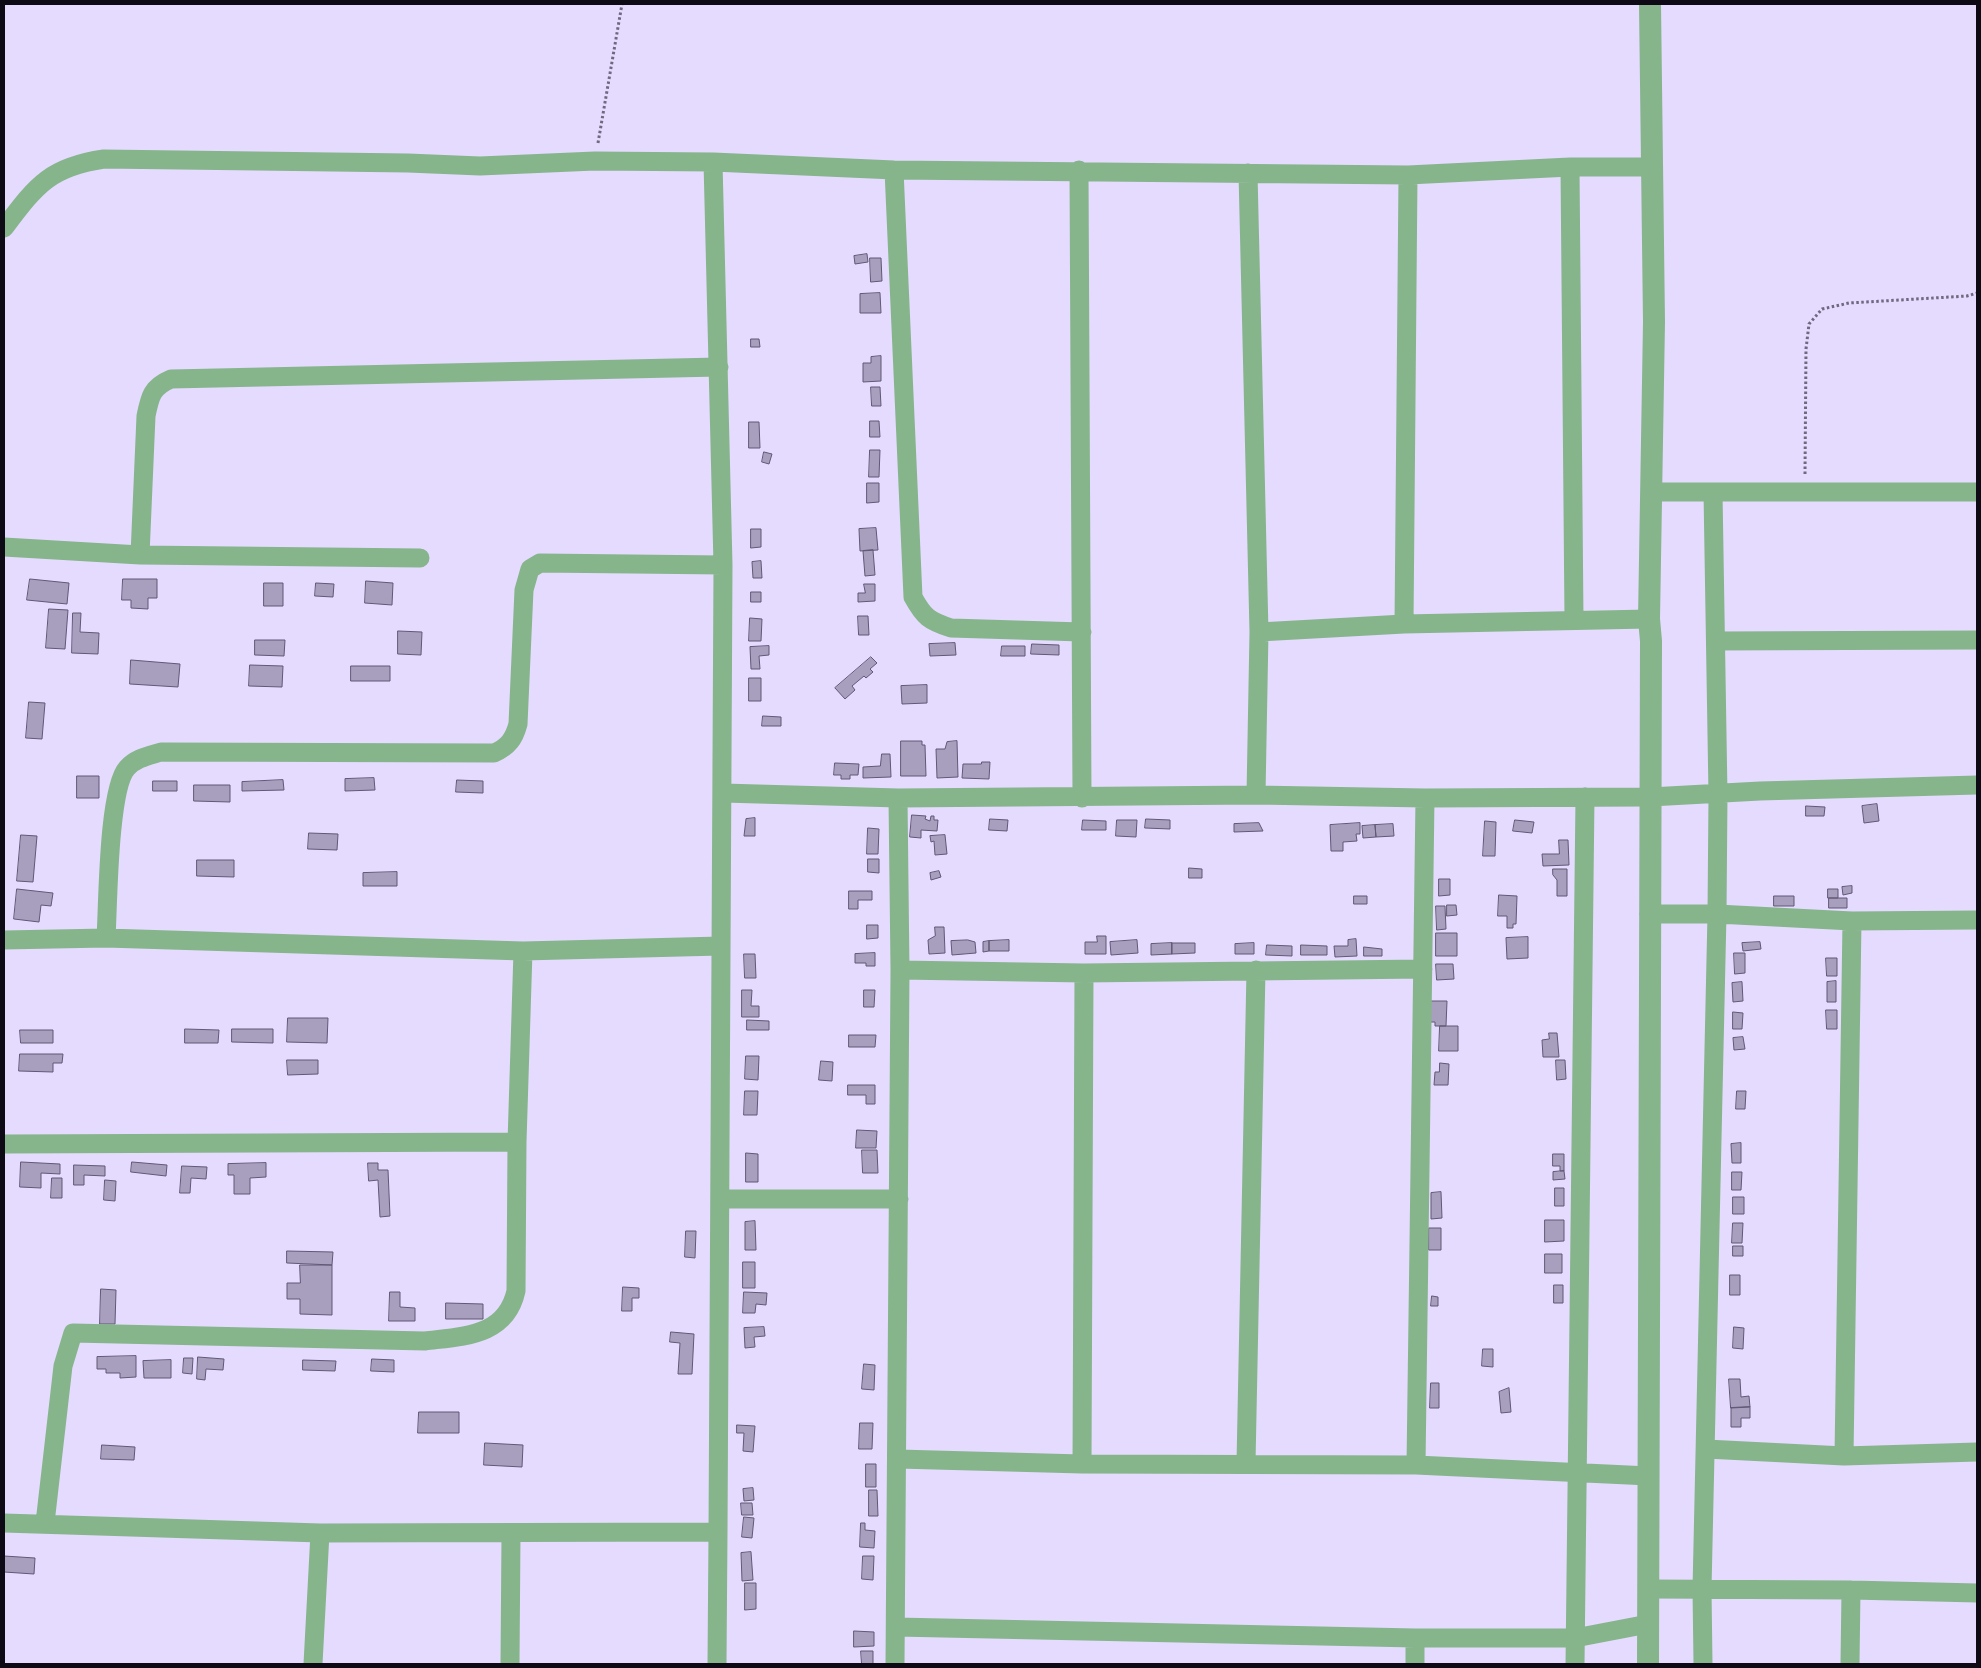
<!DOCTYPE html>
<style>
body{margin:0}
#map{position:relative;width:1981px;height:1668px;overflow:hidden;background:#e5dbfe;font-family:"IBM Plex Serif",serif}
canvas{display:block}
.frame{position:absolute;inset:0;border:5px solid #0e0a15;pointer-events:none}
</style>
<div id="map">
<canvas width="1981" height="1668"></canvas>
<div class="frame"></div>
</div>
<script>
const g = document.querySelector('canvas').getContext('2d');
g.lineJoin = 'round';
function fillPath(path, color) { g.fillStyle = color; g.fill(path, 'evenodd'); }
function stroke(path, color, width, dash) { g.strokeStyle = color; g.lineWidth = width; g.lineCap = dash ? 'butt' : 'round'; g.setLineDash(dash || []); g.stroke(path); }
const building = new Path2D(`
 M867,254L868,262L855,264L854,256Z
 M870,258H881L882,281L871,282Z
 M880,293L881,313H860V294Z
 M751,339H759L760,347H751Z
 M881,356V381L863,382V363H871V357Z
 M871,387H880L881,406H872Z
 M870,421H879L880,437H870Z
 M749,422H759L760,448H749Z
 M870,450H880L879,477H869Z
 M764,452L772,454L769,464L762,462Z
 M867,483H879V502L867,503Z
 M876,528L878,550L860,551L859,529Z
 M751,529H761V547L751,548Z
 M873,550L875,575L865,576L863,551Z
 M761,561L762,578H753L752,562Z
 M30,579L69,583L67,604L27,600Z
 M123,579H157V598H148V609L131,608V600H122Z
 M366,581L393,583L392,605L365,603Z
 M264,583H283V606H264Z
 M316,583L334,584L333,597L315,596Z
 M864,584H875V601L858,602V593H865Z
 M751,592H761V602H751Z
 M49,609L68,610L65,649L46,648Z
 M73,613H81L80,632L99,633L98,654L72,653Z
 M858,616H868L869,635H859Z
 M750,618L762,619L761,641H749Z
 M398,631L422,632L421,655L398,654Z
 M255,640H285L284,656L255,655Z
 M955,643L956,655L930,656L929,644Z
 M1032,644L1059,645V655L1031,654Z
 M769,646V655L759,656L760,669H751L750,647Z
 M1002,646H1025V656H1001Z
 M871,657L877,663L870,669L873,672L866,678L864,676L852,686L855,690L845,699L835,688Z
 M131,660L180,664L178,687L130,684Z
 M250,665L283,666L282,687L249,686Z
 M351,666H390V681H351Z
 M749,678H761V701H749Z
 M927,685V703L902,704L901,686Z
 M29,702L45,703L42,739L26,738Z
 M763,716L781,717V726H762Z
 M901,741H922V745H925L926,776H901Z
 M957,741L958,777L937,778L936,749H945L947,742Z
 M882,754H890L891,777L863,778V767L880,766Z
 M982,762H990L989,779L962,778L963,764H981Z
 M835,763L859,764L858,775H850V779H841V775H834Z
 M77,776H99V798H77Z
 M374,778L375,790L345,791V779Z
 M283,780L284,790L242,791V782Z
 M457,780L483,781V793L456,792Z
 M153,781H177V791H153Z
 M194,785H230V802L194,801Z
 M1877,804L1879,821L1864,823L1862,806Z
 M1806,806L1825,807L1824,816H1806Z
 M912,815L926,816L925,819L930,821L931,816H934V820H938L937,831L921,830V838L910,837Z
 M755,818V836H744L746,819Z
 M990,819L1008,820L1007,831L989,830Z
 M1146,819L1170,820V829L1145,828Z
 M1083,820L1106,821V830H1082Z
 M1117,820H1137L1136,837L1116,836Z
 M1515,820L1534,822L1532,833L1513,831Z
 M1485,821L1496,822L1495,856H1483Z
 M1259,823L1263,831L1234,832V824Z
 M1360,823V834H1356L1357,841L1343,842V851H1331L1330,825Z
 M1393,824L1394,836L1376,837L1375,825Z
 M1375,825L1376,837L1363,838L1362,826Z
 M868,828L879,829L878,854H867Z
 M309,833L338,834L337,850L308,849Z
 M21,835L37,836L33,882L17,881Z
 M945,835L947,854L935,855L934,841L931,842L930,836Z
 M1559,840H1568L1569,865L1543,866L1542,854H1559Z
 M868,859H879V873L868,872Z
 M197,860H234V877L197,876Z
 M1189,868L1202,869V878H1189Z
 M1553,869H1567V896H1557V880L1553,875Z
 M939,871L941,877L931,880L930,873Z
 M397,872V886H363V873Z
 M1439,879H1450V895L1439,896Z
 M1852,886V893L1843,895L1842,887Z
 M17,889L53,893L51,906L41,905L39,922L14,919Z
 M1828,889H1838V898H1828Z
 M849,891H872V900H858V909H849Z
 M1499,895L1517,896L1516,924H1513V928H1507V916H1498Z
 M1354,896H1367V904H1354Z
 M1774,896H1794V906H1774Z
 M1829,898H1847V908H1829Z
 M1447,905H1456L1457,915L1447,916Z
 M1436,906H1445L1446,929L1437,930Z
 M867,925H878V938L867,939Z
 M935,927H944L945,953L929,954L928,940L935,936Z
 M1436,933H1457V956H1436Z
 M1097,936H1106V954H1085V942H1097Z
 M1528,937V958L1507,959L1506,938Z
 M1356,939L1357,956L1335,957L1334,946H1348V940Z
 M968,940L975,942L976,953L952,955L951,941Z
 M1009,940V951H989V941Z
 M1137,940L1138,953L1111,955L1110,942Z
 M989,941V951L983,952V942Z
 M1760,942L1761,949L1743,951L1742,943Z
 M1172,943H1195V953L1172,954Z
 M1172,943V954L1151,955V944Z
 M1254,943V954H1235V944Z
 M1267,945L1292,946V956L1266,955Z
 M1301,945L1327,946V955H1301Z
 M1364,947L1382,949V956H1364Z
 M875,953V966H866V963H855V954Z
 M1734,953H1745V973L1735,974Z
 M744,954H755L756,978H745Z
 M1826,958H1837V976H1827Z
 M1436,964H1453L1454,979L1437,980Z
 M1836,981V1002H1827V982Z
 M1742,982L1743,1001L1733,1002L1732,983Z
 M742,990H752L751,1006H759V1017H742Z
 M864,990H875L874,1007H864Z
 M1429,1001H1447L1446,1026H1435V1022H1429Z
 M1826,1010H1837V1029H1827Z
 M1733,1012L1743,1013L1742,1029H1733Z
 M288,1018H328L327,1043L287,1042Z
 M747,1020L769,1021V1030H747Z
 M1440,1026H1458V1051H1439Z
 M185,1029L219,1030L218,1043H185Z
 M232,1029H273V1043L232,1042Z
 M20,1030H53V1043H21Z
 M1549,1033H1557L1559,1057H1543L1542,1040L1549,1039Z
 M849,1035H876L875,1047H849Z
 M1743,1037L1745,1049L1734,1050L1733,1038Z
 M20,1054H63L62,1063H53V1072L19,1071Z
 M746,1056H759L758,1080L745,1079Z
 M287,1060H318V1074L288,1075Z
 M1556,1060H1565L1566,1079L1557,1080Z
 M821,1061L833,1062L832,1081L819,1080Z
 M1440,1063L1449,1064L1448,1085H1434L1435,1072H1439Z
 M848,1085H875V1104H866V1095H848Z
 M745,1091H758L757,1115H744Z
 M1737,1091H1746L1745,1109H1736Z
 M857,1130L877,1131L876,1148H856Z
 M1741,1143V1163H1732L1731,1144Z
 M862,1150H877L878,1173H863Z
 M746,1153L758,1154V1182H746Z
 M1553,1154H1564V1171H1560V1166H1553Z
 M21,1162L60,1164V1174L41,1173V1188L20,1187Z
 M132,1162L167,1165L166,1176L131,1172Z
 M266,1163V1177L250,1178V1194H234V1175H228V1164Z
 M368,1163H378V1170H388L390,1216L380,1217L378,1180L369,1181Z
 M74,1165L105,1166V1176L84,1175V1185H74Z
 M182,1166L207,1167L206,1179L191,1178L190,1193H180Z
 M1564,1171L1565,1179L1553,1180V1172Z
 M1732,1172H1742L1741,1190H1732Z
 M52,1178H62V1198H51Z
 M105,1180L116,1181L115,1201L104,1200Z
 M1555,1188H1564V1206H1555Z
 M1441,1192L1442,1218L1431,1219V1193Z
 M1733,1197H1744V1214H1733Z
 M1545,1220H1564V1241L1545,1242Z
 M755,1221L756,1250H745V1222Z
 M1733,1223H1743L1742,1243H1732Z
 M1429,1228H1441V1250H1429Z
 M686,1231H696L695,1258L685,1257Z
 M1733,1246H1743V1256H1733Z
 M287,1251L333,1252L332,1265L287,1263Z
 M1545,1254H1562V1273H1545Z
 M743,1262H755V1288H743Z
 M300,1265H332V1315L300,1314V1299H287V1283H300Z
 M1730,1275H1740V1295H1730Z
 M1554,1285H1563V1303H1554Z
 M623,1287L639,1288V1298H632V1311H622Z
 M101,1289L116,1290L115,1324H100Z
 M390,1292H400V1307L415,1308V1321H389Z
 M744,1292L767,1293L766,1305L756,1304L755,1313H743Z
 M1432,1296L1438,1297V1306H1431Z
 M446,1303L483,1304V1319H446Z
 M764,1327L765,1336L754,1337L755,1347L745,1348L744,1328Z
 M1734,1327L1744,1328L1743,1349L1733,1348Z
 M671,1332L694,1334L692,1374H678L680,1343L670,1342Z
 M1483,1349H1493V1367L1482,1366Z
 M136,1356V1377L120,1378V1373H106V1369H97V1357Z
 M198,1357L224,1359L223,1370L206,1369L205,1380L197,1379Z
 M184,1358H193L192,1374L183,1373Z
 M372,1359L394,1360V1372L371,1371Z
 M171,1360V1378H144L143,1361Z
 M303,1360L336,1361L335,1371L303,1370Z
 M864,1364L875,1365L874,1390L862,1389Z
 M1729,1379H1740L1741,1397L1749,1396L1750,1407L1731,1408Z
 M1431,1383H1439V1408H1430Z
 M1509,1388L1511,1412L1501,1413L1499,1392Z
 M1750,1407V1418H1741V1427H1731V1408Z
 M419,1412H459V1433H418Z
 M860,1423H873L872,1449H859Z
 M737,1425L755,1426L753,1452L743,1451L744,1433H737Z
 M485,1443L523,1445L522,1467L484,1465Z
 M102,1445L135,1447L134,1460L101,1459Z
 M866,1464H876V1487H866Z
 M753,1488L754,1500L744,1501L743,1489Z
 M869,1490H877L878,1516H869Z
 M741,1503H752L753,1515H742Z
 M744,1517L754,1518L752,1538L742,1537Z
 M861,1523H865V1530L875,1531L874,1548L860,1547Z
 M751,1552L753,1580L742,1581L741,1553Z
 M4,1556L35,1558L34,1574L4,1572Z
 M863,1556H874L873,1580L862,1579Z
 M745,1583H756V1609L745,1610Z
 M854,1631L874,1632V1646L854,1647Z
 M861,1651H873V1664H862Z`);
const path = new Path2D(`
 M598,143L622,4
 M1805,474L1806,349L1809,324L1822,309L1849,303L1967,296L1977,293`);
const minor = new Path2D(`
 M713,162L723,565L718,1532
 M1570,167L1574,620
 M894,170L913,597C924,617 929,621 951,628L1082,632
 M1079,170L1082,798
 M1248,173L1259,632L1256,795
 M4,228C36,186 49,167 104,159L408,163L480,166L595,161L713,162L894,170L1408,175L1570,167H1650
 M1651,492H1977
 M4,547L140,555L420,558
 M140,555L146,416C150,396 152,387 171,379L719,367
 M1404,624L1408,175
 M1259,632L1404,624L1649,619
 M1716,641L1977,640
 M723,793L898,798L1256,795L1425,798L1650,797L1760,791L1977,785
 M1649,914H1717L1852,921L1977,920
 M106,938C108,907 108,789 127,768C136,758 148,756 161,752L494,753C508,747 514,739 518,724L524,590L530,569L540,563L723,565
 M4,940L106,938L523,951L517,1142L516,1291C506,1336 465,1336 425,1341L73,1333L63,1366L45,1523
 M523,951L721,946
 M900,970L1084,973L1423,969
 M4,1144L517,1142
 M720,1199H899
 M1706,1449L1844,1456L1977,1452
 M1844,1456L1852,921
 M898,1459L1082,1464L1416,1465L1649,1476
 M1246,1463L1256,970
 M1082,1464L1084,973
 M1416,1465L1425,798
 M4,1523L320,1533L718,1532L717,1664
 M1648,1589L1851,1590L1977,1593
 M896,1627L1415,1638V1664
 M1415,1638H1575L1648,1624
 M313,1664L320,1533
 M510,1664L511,1534
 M895,1664L900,970L898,798
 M1575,1664L1585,797
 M1703,1664L1702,1589L1717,914L1718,795L1713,492
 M1850,1664L1851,1590`);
const tertiary = new Path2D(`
 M1648,1664L1651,641L1649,619L1654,322L1650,4`);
fillPath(building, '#a89ebe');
stroke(building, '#615875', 1);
stroke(path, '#6f687e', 3, [2.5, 2.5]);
stroke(minor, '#86b58c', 19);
stroke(tertiary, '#86b58c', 22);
</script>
